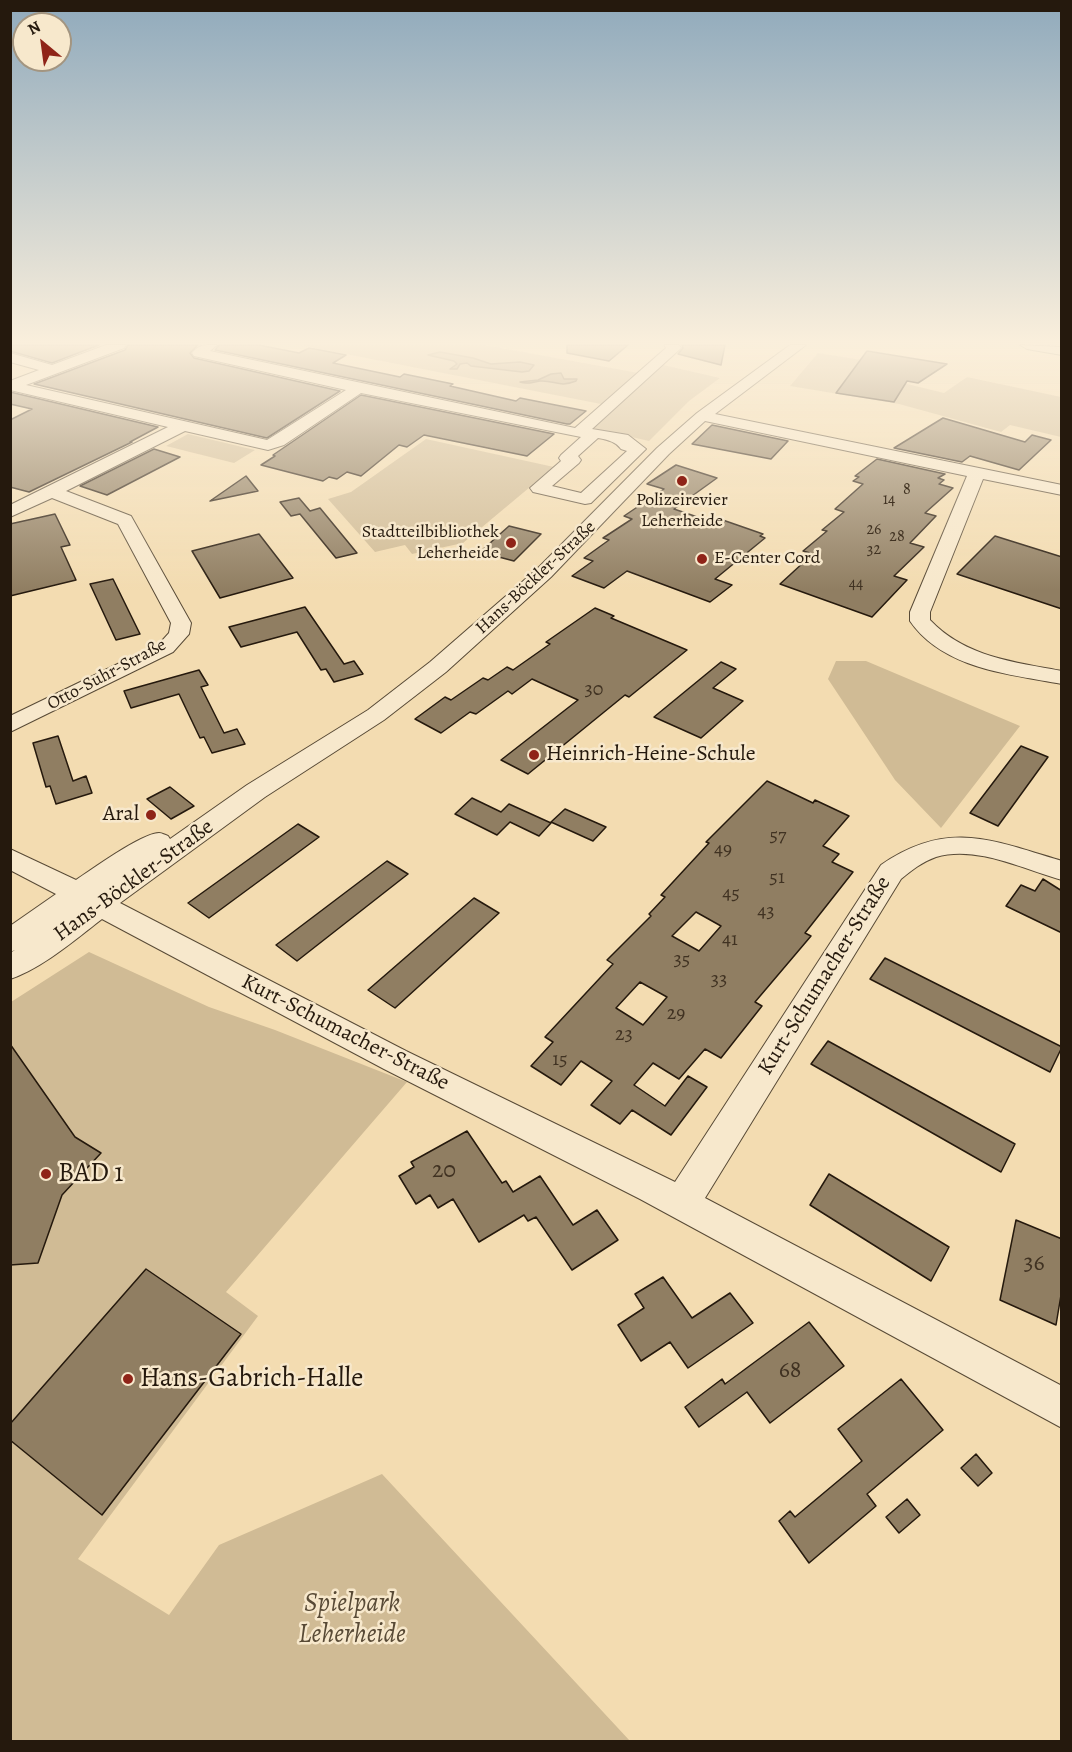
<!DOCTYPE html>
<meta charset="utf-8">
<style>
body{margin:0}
#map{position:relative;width:1072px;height:1752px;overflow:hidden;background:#f3dcb1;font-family:Alegreya,serif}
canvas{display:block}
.frame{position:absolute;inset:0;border:12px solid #25190d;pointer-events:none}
.north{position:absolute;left:12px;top:12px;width:60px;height:60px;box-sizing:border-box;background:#f7e8cc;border:2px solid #a39580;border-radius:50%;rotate:331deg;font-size:16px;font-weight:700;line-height:24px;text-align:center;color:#25190d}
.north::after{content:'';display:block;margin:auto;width:21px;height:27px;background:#8f2418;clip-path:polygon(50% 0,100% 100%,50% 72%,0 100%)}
</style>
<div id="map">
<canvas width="1072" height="1752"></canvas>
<div class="frame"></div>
<div class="north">N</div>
</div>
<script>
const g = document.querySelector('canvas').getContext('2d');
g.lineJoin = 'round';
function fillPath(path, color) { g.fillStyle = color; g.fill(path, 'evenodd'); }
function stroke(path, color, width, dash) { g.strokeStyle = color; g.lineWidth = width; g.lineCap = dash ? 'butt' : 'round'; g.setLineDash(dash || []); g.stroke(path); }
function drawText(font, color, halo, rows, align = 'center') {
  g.font = font + ' Alegreya,serif'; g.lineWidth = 5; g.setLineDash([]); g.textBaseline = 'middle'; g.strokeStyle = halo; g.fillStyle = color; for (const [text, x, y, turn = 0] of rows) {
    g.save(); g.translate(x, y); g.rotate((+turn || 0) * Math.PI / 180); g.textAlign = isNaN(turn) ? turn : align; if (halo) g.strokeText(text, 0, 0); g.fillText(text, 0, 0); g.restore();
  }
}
const green = new Path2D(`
 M300,345H484L639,373L606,405Z
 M818,353L911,368L903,383L944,393L967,377L1061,397V437L1010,425L1001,432L899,404L790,386Z
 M659,364L720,378L689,401L649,441L588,427Z
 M188,434L255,450L234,463L166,446Z
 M426,439L554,467L463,543L412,554L405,545L375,552L328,499L351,492Z
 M836,661H866L1020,726L941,828L895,780L828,679Z
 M89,952L209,1007L275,1030L407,1082L226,1292L258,1316L78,1559L169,1615L219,1545L382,1474L630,1741L11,1742V1002Z`);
const water = new Path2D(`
 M440,352L473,358L491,364L520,362L534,365L529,371L522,372L471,366L467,363L460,364L457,369H450L457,364L454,361L428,355Z
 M561,373L564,379H577L576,381C559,388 555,380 540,381C532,382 528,385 520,382L538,380L551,374Z`);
const building = new Path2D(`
 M10,345H99L52,363L10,351Z
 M128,345H198L190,353L194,358L340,391L267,438L34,384L125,350Z
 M219,345H259L299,353L309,348L320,350L346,355L333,363L400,377L404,374L453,384L450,386L516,401L520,398L586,411L570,424H567L215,350Z
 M567,345H628L609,361L567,353Z
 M682,345H725L721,365L678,354L683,348Z
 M867,351L947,364L918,383L907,381L894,402L836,393Z
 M10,392L158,427L130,442H132L29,492L10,487V420L32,409L10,404Z
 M361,395L554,434L527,456L424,435L407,447L399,445L361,476L347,472L337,479L329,477L323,481L261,465L275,456L273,455Z
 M943,418L1025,442L1032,435L1051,440L1019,470L970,456L962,462L894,448Z
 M712,425L788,441L771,459L692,444Z
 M154,449L180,457L107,495L80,486Z
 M877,459L945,474L938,478L944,480L939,484L953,488L925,513L936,516L910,543L924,547L894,576L907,580L872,617L780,584L804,562L801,560L810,553L803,551L827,531L822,530L844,512L835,509L863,484L853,481L859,477L855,476Z
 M676,465L717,478L674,509L712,522L717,518L763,534L760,536L765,538L715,579L732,585L710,602L627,571L604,588L572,576L593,561L584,558L609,540L603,538L632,519L624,516L664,489L647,484Z
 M246,476L258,491L210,501Z
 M299,498L310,511L320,508L357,553L336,558L300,514L291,516L280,502Z
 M55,514L70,545L61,547L76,580L10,596V524Z
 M509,526L541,534L514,561L480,552Z
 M259,534L293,578L220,598L192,551Z
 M995,536L1062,557V609L957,574Z
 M113,579L140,634L116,640L90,584Z
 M305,607L344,664L354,661L363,674L334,682L326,669L321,670L297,632L241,647L229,627Z
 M595,608L614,616L611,618L687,650L629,697L625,695L528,774L501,760L578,700L532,679L512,694L508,691L476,714L470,712L441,733L415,719L445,697L451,700L483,678L488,680L507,667L513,670L550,644L546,642Z
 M721,662L736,669L713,688L743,701L701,738L654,717Z
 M199,670L208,685L201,687L224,733L237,729L245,744L212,753L204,737L200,738L179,694L131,708L124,691Z
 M58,736L73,781L86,776L92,793L56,804L50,786L46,787L33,743Z
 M1021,746L1048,757L998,826L970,813Z
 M767,781L813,803L815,800L849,816L823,846L839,854L832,862L853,872L805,933L811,936L755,1002L762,1006L721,1058L705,1049L679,1079L653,1063L634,1085L665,1106L688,1076L707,1087L671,1135L632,1110L620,1124L591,1105L612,1081L581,1061L561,1085L531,1066L553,1042L545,1037L613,964L607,960L651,916L649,914L665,897L661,895L709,843L706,842ZM696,912L721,926L699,951L672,936ZM640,982L667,997L643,1025L616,1008Z
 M170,787L194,806L171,819L147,799Z
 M472,798L501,812L509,804L551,823L539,836L510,822L497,835L455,814Z
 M565,809L606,827L593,841L551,822Z
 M298,824L319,837L209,918L188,903Z
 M387,861L408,874L297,961L276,945Z
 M1043,879L1062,891V933L1006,906L1021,885L1035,891Z
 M474,898L499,913L395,1008L368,990Z
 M885,958L1062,1047L1050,1072L870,979Z
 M828,1041L1015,1144L1001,1172L811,1064Z
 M10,1044L75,1137L101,1153L62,1195L38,1263L10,1265Z
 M467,1131L502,1183L506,1181L513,1192L540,1176L573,1225L597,1210L618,1240L572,1270L536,1217L528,1221L524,1215L479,1242L453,1199L438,1208L430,1195L416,1204L399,1176L414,1167L411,1162Z
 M829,1174L949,1247L931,1281L810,1205Z
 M1016,1220L1062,1239V1289L1056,1325L1000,1300Z
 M146,1269L241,1334L102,1515L10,1440V1424Z
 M663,1277L692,1318L730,1293L753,1323L688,1368L670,1342L641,1361L618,1325L644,1308L635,1294Z
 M809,1322L844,1366L770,1423L747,1392L699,1427L685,1407L722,1379L725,1384Z
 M901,1379L943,1430L867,1494L876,1506L809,1563L779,1521L790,1511L795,1517L862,1461L838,1429Z
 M976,1454L992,1473L978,1486L961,1468Z
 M907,1499L920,1515L899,1533L886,1517Z`);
const minor = new Path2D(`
 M106,345H126L124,348L26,385L267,440L346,390L194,356L192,353C199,344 206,345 217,345L210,351L575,428L666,348L664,345H679L681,348L592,429L628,435L646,449L591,503L585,504L533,492L530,488L561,461L559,458L561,455L581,437L361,393L284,445L268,450L185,431L66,491L131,516L191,623L189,634L173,652L10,732V716L159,644L169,633L171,623L118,524L52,498L10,517V505L168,427L10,390V381L39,370L10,362V353L52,365ZM598,438C609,440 616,442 621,449L627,451L581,493L552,486L579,463L581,460L578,456Z
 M790,345H806L715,414L1062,485V495L983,479L930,612V620C965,657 1014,662 1062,671V684C1009,674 943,669 910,621V612L967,476L705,421L669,454L551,577L446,672L384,720L265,797L120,903L406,1051L675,1182L881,865C947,819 992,840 1062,861V880C1023,869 976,845 936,857C922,862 912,870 901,879L705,1198L1062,1386V1428L640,1199L384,1069L102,919C76,939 41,969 10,979V953L15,950L10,952V926L56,894L10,870V849L76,880C91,870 142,833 159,833C162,833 165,835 168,836L170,839L247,785L368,710L430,662L537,569L657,448L697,413Z
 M1020,345L1062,347V355L1027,349Z`);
const markers = [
 [682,481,6,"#8f2418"],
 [511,543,6,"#8f2418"],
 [702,559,6,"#8f2418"],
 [534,755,6,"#8f2418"],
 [151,815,6,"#8f2418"],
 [46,1174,6,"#8f2418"],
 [128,1379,6,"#8f2418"]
];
const farNumbernames = [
 ["8",907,490],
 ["14",889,500],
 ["26",874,530],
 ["28",897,537],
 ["32",874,550],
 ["44",856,584]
];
const farPoinames = [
 ["Polizeirevier",682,501],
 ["Leherheide",682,522],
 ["Stadtteilbibliothek",499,533,"right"],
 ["Leherheide",499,554,"right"],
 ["E-Center Cord",714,559,"left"]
];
const farStreetnames = [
 ["Hans-Böckler-Straße",536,578,-43],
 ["Otto-Suhr-Straße",107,675,-28]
];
const numberNames = [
 ["30",594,690],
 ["57",778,836],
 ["49",723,850],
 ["51",777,878],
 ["45",731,894],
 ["43",766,912],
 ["41",730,940],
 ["35",682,960],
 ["33",719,980],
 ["29",676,1014],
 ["23",624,1035],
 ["15",560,1060]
];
const poiNames = [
 ["Heinrich-Heine-Schule",546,755],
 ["Aral",139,815,"right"]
];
const streetNames = [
 ["Hans-Böckler-Straße",134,881,-36],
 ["Kurt-Schumacher-Straße",825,976,-58],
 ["Kurt-Schumacher-Straße",345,1033,27]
];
const nearNumbernames = [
 ["20",444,1171],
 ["36",1034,1264],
 ["68",790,1371]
];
const nearPoinames = [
 ["BAD 1",58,1174],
 ["Hans-Gabrich-Halle",140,1379]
];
const nearParknames = [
 ["Spielpark",352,1604],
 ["Leherheide",352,1635]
];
fillPath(green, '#d0bb95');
fillPath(water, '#ad9a79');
stroke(water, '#77664e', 1.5);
fillPath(building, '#907e62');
stroke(building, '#25190d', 1.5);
stroke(minor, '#584a36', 2);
fillPath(minor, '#f7e8cc');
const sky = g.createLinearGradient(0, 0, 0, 590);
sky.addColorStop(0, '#90aabc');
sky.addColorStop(0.58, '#faefdc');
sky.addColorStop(1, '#faefdc00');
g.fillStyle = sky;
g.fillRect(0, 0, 1072, 590);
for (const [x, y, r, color] of markers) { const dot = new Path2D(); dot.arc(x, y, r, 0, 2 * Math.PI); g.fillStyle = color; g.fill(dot); stroke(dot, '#f7e8cc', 2); }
drawText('16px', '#403222', null, farNumbernames);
drawText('18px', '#25190d', '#f7e8cc', farPoinames);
drawText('18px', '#25190d', '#f7e8cc', farStreetnames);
drawText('20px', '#403222', null, numberNames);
drawText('22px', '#25190d', '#f7e8cc', poiNames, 'left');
drawText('22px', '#25190d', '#f7e8cc', streetNames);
drawText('24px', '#403222', null, nearNumbernames);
drawText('27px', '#25190d', '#f7e8cc', nearPoinames, 'left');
drawText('italic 27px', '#584a36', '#f7e8cc', nearParknames);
</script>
